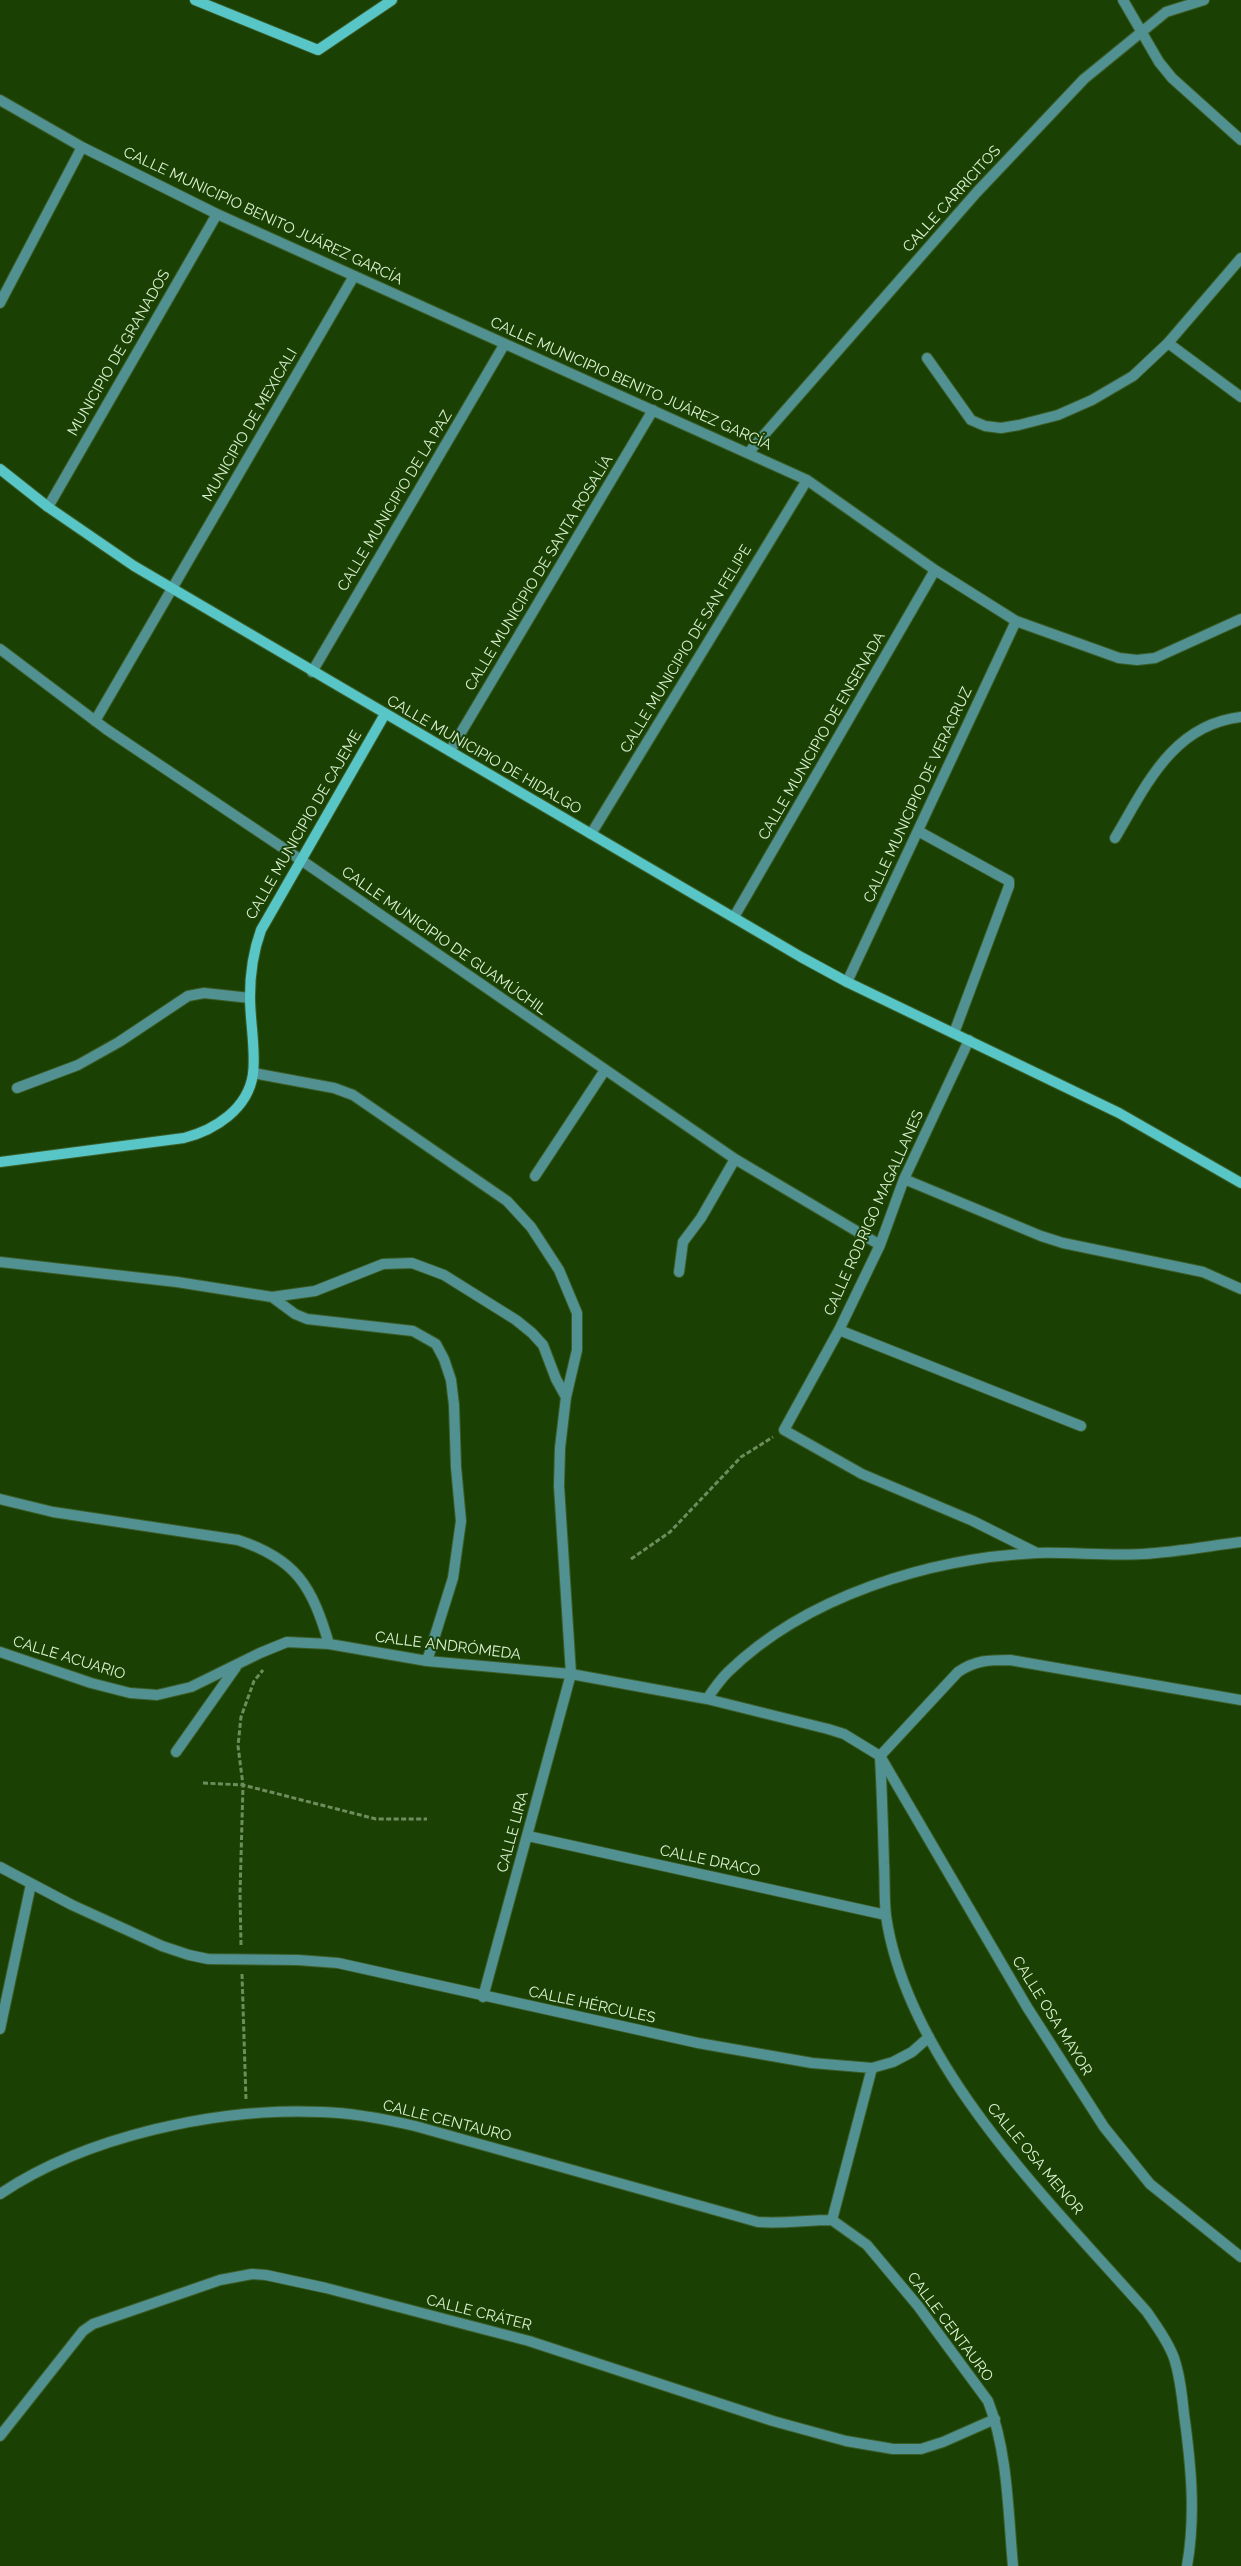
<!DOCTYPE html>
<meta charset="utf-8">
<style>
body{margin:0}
canvas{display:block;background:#1b4004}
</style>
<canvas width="1241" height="2566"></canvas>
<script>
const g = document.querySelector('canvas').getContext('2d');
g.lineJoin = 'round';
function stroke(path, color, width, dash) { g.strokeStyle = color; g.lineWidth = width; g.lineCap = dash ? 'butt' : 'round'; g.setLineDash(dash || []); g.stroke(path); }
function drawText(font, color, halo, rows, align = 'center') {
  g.font = font + ' Raleway,sans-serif'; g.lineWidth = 4; g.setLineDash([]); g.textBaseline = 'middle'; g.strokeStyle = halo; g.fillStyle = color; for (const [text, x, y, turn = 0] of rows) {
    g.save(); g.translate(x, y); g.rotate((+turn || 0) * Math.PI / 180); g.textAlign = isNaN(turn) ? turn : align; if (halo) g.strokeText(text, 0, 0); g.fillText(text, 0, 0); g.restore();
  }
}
const path = new Path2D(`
 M631,1559L670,1532L741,1457L773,1437
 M203,1783L243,1785L376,1819H427
 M241,1945L240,1894L243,1785L238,1746L241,1717L254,1681L263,1670
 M242,1974L246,2100`);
const street = new Path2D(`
 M1123,0L1159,62L1172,78L1241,140
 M0,100L82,147L217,214L807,480L935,570L1016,621L1119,658L1137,660L1155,658L1241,619
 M0,303L82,147
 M1168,343L1241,397
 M927,358L971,420L985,426L1001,428L1019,425L1058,415L1092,400L1133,376L1168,343L1241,258
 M749,452L977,192L1084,79L1166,12L1204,0
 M48,507L217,214
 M0,649L106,729L301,860L735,1159L880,1245
 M312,672L504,345
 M95,721L354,276
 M450,751L653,410
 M918,831L1009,881V886L954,1033
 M591,834L807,480
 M1115,838C1146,786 1172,725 1241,717
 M734,917L935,570
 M847,982L1016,621
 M969,1040L904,1179L880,1245L839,1330L784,1430L862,1474L973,1521L1037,1553
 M253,1073L334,1088L353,1095L507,1201L531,1227L559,1270L577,1313V1350L566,1397L560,1448L559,1486L571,1674L483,1997
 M17,1088L78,1065L119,1042L188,996L204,993L250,998
 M535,1176L605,1070
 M904,1179L1041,1236L1063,1243L1203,1272L1241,1289
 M0,1262L177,1282L272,1297L315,1291L383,1264L412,1263L444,1275L516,1320L532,1333L543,1345L556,1379L566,1397
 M679,1272L683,1242L701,1218L735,1159
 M272,1297L295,1314L307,1319L413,1331L436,1344L444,1359L451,1380L454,1405L456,1467L461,1521L453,1578L427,1661
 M839,1330L1081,1426
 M0,1499L53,1512L238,1540C296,1559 312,1586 329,1644L427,1661L571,1674L707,1699L828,1729L844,1734L880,1756L1027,2007L1104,2127L1150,2184L1241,2257
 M0,1652L91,1683L130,1693L157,1695L191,1687L260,1653L287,1642L329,1644
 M707,1699C713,1690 720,1680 728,1672C806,1596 930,1558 1037,1553C1072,1552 1108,1556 1143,1554C1176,1552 1209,1546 1241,1542
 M176,1752L236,1667
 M880,1756L958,1672C976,1660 988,1660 1010,1660L1241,1700
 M880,1757C882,1792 883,1828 884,1863C885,1880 884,1899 886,1916C908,2065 1051,2203 1147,2312C1157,2327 1168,2341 1174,2358C1180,2376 1182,2395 1184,2414C1191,2465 1196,2515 1187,2566
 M528,1836L886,1915
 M0,1867L72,1905L162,1946L189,1955L208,1959L298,1960L338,1963L698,2043L812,2063L872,2068L893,2062L912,2052L929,2037
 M0,2029L31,1884
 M872,2068L832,2220L867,2245L918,2306L988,2401C1008,2452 1008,2512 1013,2566
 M0,2194C86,2136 219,2107 322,2112C354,2113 385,2119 415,2126L758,2222C783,2224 807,2220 832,2220
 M0,2436L83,2331L93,2324L220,2280L252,2274L266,2275L326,2288L529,2341L773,2421L846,2441L893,2449H921L943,2442L995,2419`);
const secondary = new Path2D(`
 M195,0L318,50L392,0
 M0,469L48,507L134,566L801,957L847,982L1119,1113L1241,1183
 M0,1162L184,1138C215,1130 248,1109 253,1074C256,1050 250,1022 250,997C250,974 253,952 261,930L385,714`);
const streetNames = [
 ["CALLE CARRICITOS",952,199,-48],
 ["CALLE MUNICIPIO BENITO JUÁREZ GARCÍA",263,216,25],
 ["MUNICIPIO DE GRANADOS",119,353,-60],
 ["CALLE MUNICIPIO BENITO JUÁREZ GARCÍA",631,384,24],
 ["MUNICIPIO DE MEXICALI",250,425,-60],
 ["CALLE MUNICIPIO DE LA PAZ",395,501,-59],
 ["CALLE MUNICIPIO DE SANTA ROSALÍA",539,573,-59],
 ["CALLE MUNICIPIO DE SAN FELIPE",686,649,-59],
 ["CALLE MUNICIPIO DE ENSENADA",822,736,-60],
 ["CALLE MUNICIPIO DE HIDALGO",484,755,30],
 ["CALLE MUNICIPIO DE VERACRUZ",918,795,-65],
 ["CALLE MUNICIPIO DE CAJEME",304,825,-60],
 ["CALLE MUNICIPIO DE GUAMÚCHIL",444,941,35],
 ["CALLE RODRIGO MAGALLANES",874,1213,-66],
 ["CALLE ANDRÓMEDA",448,1646,7],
 ["CALLE ACUARIO",69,1658,17],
 ["CALLE LIRA",513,1832,-75],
 ["CALLE DRACO",710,1861,12],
 ["CALLE HÉRCULES",592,2005,12],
 ["CALLE OSA MAYOR",1052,2016,58],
 ["CALLE CENTAURO",447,2121,14],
 ["CALLE OSA MENOR",1035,2159,50],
 ["CALLE CRÁTER",479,2313,14],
 ["CALLE CENTAURO",950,2327,53]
];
stroke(street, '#3a5d25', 12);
stroke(secondary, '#3a5d25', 12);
stroke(path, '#6e8d5d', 3, [5, 2.5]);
stroke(street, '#529192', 10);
stroke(secondary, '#58c5c6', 10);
drawText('15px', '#dcf3d3', '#1b4004', streetNames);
</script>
